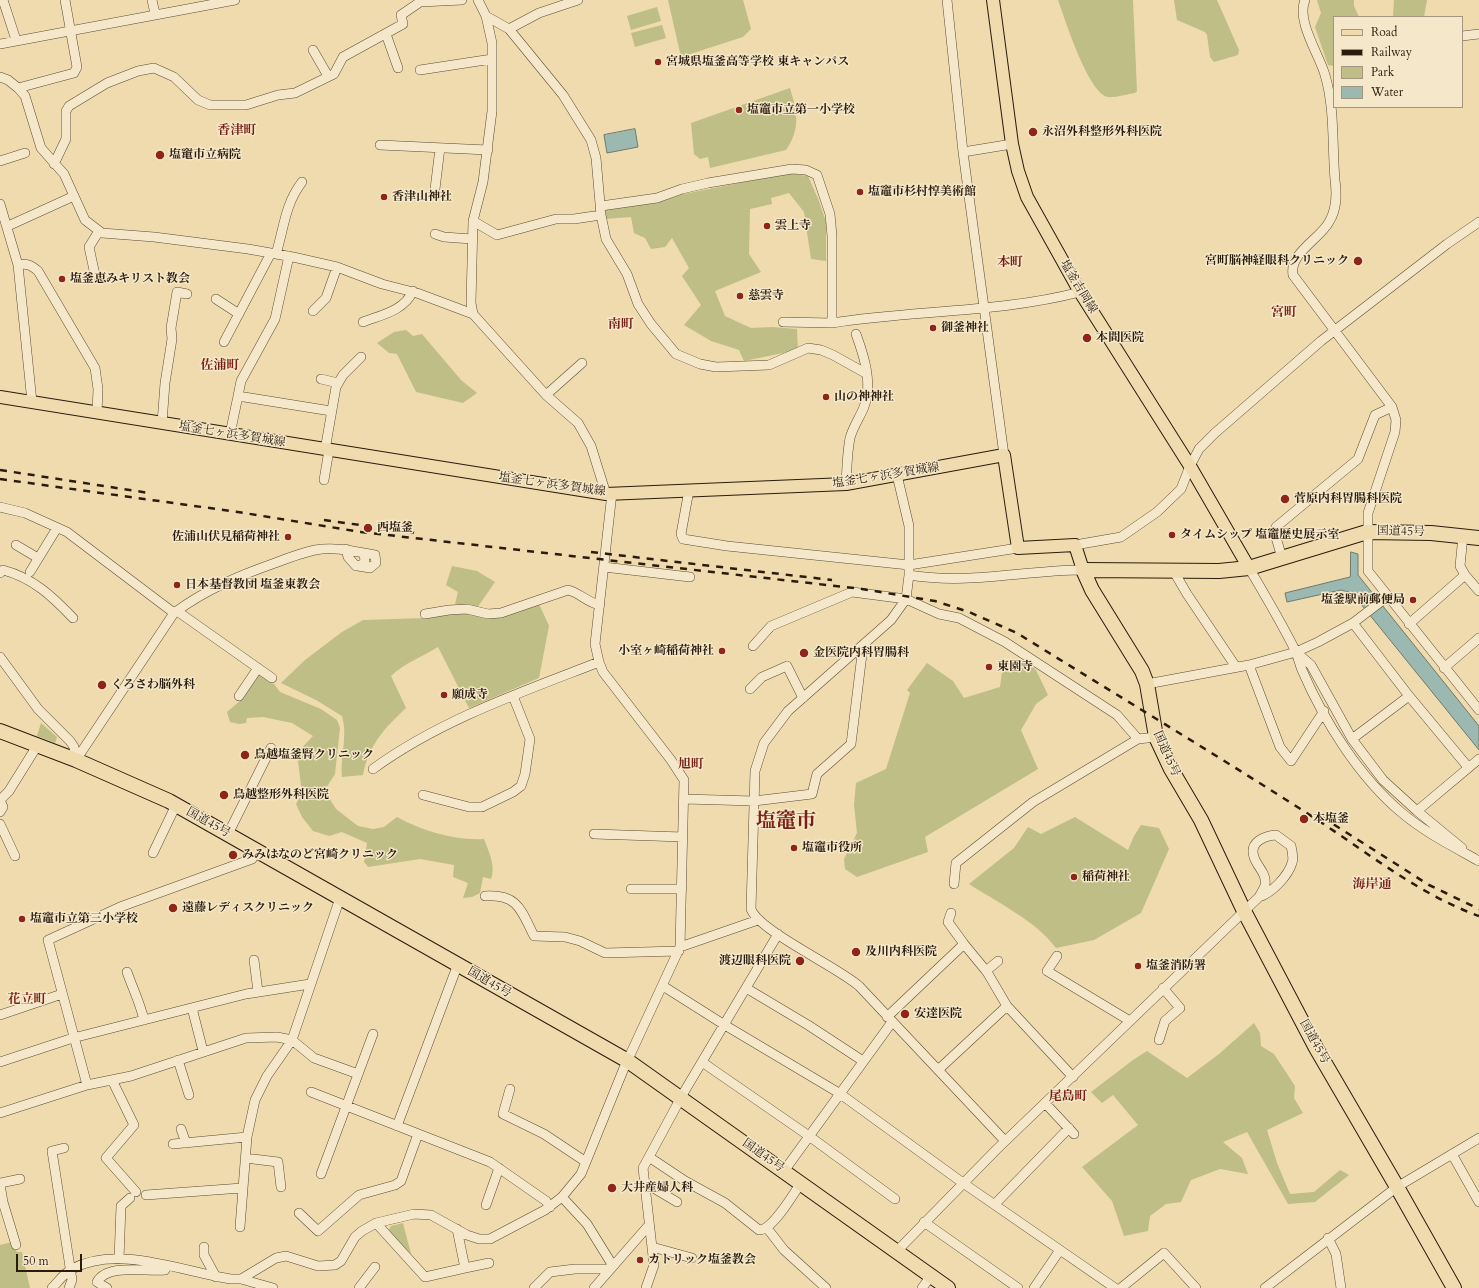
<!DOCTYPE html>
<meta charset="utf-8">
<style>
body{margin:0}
#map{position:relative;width:1479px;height:1288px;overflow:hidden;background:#efdbad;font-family:Cardo,serif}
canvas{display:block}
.legend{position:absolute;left:1333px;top:16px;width:130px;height:92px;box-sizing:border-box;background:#f5e8ca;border:1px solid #a4967e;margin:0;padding:5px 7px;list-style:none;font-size:12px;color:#2a1b0d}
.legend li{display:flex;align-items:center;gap:8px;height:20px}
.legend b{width:20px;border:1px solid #a4967e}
.scale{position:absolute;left:16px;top:1254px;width:66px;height:18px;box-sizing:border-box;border:2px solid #2a1b0d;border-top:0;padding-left:5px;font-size:12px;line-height:14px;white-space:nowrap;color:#2a1b0d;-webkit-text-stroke:3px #f5e8ca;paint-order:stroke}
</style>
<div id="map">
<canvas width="1479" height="1288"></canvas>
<ul class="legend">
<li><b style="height:5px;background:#efdbad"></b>Road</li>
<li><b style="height:5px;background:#2a1b0d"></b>Railway</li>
<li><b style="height:11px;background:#bebe86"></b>Park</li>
<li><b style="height:11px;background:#9cb9b1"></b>Water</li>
</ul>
<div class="scale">50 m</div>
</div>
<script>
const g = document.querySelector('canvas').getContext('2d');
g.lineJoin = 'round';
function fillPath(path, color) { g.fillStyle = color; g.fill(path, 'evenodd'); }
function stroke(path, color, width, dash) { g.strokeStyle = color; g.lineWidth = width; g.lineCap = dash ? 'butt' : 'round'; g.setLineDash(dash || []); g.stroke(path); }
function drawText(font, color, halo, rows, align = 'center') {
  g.font = font + ' Cardo,"Noto Serif JP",serif'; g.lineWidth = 3; g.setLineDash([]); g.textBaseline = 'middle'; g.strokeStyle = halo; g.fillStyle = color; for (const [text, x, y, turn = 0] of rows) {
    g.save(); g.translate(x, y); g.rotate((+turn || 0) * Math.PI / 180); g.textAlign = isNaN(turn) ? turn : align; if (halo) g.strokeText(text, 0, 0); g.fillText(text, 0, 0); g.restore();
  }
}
const green = new Path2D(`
 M668,0H743L751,29L743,37L681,57Z
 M1058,0H1133L1137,91L1135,93C1127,94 1115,98 1108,97C1088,93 1065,19 1058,0Z
 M1174,0H1217L1239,50L1238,55L1214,62L1210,57L1207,35L1205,32L1177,20Z
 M1317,0H1354V6L1359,17H1334V66L1328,65L1315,27L1321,13Z
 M1394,0H1427L1424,17H1393Z
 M657,7L661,21L631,30L627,16Z
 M662,25L666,38L635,47L631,33Z
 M790,88C797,112 801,128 786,150L710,168L708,157L700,159L694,154L691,123Z
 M789,173L808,176L819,201L826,222V261L811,259L804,212L789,193L771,198L772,204L750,209L749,254L761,272L715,291L725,316L751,328L772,327L797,329L798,350L744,361L739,350L711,341L684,325L701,305L682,276L689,268L672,238L665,247L651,249L645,238L634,233L631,217L605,219L604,210L660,202L684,194Z
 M406,330L413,336L422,334L461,380L477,393L463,403L416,392L397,354L389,353L377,343L394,332Z
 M452,566L477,571L495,582L477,608L455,604L458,592L446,585Z
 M539,604L549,626L539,678L469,708L438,647C422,657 404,663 391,676L406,708C384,729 369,744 363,775L342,777C340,756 348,737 342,716L316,700L281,683L305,660L342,632L363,620L426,618L450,612L467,611L490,617Z
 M927,663L953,681L964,698L1000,687L1002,672L1030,665L1036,670L1048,695L1036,704L1021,730L1038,769L925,837L928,852L857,877L845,869L844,859L857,833L854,805L856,783L886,769L910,693L907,690Z
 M259,675L274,684L280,692L321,709L337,720L340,728L335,774L326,788V793L336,809L358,826L373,829L384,827L397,817C423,831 455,841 484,839C489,852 496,866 491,879L483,877L480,893L472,897L463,898L468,883L453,877L454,865L420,859L368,867L364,862L367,843L342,832L329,836L313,831L302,817L296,804L302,793L297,753L313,736L292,723L263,717L247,718L246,723L239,724L230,722L227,712L242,699Z
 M41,723L57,737L55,743L37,736Z
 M1075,817L1128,850L1134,836L1141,825L1159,828L1169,849L1141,913L1094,940L1056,948C1035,920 998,903 969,884L1014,848L1028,827L1041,834Z
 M1254,1023L1260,1033L1261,1046L1274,1054L1295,1086L1294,1098L1303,1113L1267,1130L1277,1163L1290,1194L1314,1192L1340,1170L1349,1175L1315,1202L1288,1204L1247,1132L1223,1142L1242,1158L1248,1174L1220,1169L1191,1180L1181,1202L1166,1204L1150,1216L1148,1231L1124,1236L1112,1201L1082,1167L1138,1125L1113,1095L1102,1103L1091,1092L1133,1060L1147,1051L1187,1078L1219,1054Z
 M403,1223L411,1254L388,1231L391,1226Z
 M12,1242L17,1252H22L30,1288H0V1245Z`);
const water = new Path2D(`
 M635,129L638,147L607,153L604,135Z
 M1351,552L1358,554V575L1479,726V750L1352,593L1341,590L1287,602L1285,593L1350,577Z`);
const minor = new Path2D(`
 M3,0L16,40
 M152,0L155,14
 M947,0L963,152L1004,455
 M1305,0C1296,21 1319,54 1325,75C1335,109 1332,145 1335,180C1337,195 1337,209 1329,222C1320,239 1289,253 1293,275L1392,407L1396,420L1395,432L1368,513V571L1479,710
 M486,16L509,29L563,95L591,140L596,158L601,215L606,239L627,274L638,304L651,324L676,354L700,364L716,367L769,365L808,348L821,350L833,355L867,374
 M509,29L539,13L578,0
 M386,34L398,68
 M1462,36L1479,34
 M0,44L235,0
 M313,50L328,76
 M420,70L492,59
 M0,77L8,80L18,88L25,96L41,148L64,174L85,220L102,233L154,237L248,249L293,257L337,267L382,284L417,293L473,314L546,395L578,423L591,446L606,494
 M18,88L74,73L77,67L65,0
 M380,145L488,150
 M963,152L1012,144
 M0,161L25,153
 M54,164L66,139V111L69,106L107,83L138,71L154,68L174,77L198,100L210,105H246L278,95L295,93L334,74L343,57L403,24L401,15L420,2L462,0
 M435,189L440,148
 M0,204L18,265L32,402
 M601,206L657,198L682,189L708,183L792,169L806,170L817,175L830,214L832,236V323C915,310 999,313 1080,292
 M473,221L497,235L556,219H574L601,215
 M8,226L74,196
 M435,234L444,237L472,239
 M276,254C284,228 285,204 302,182
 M18,265C27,263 31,265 38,271L95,368L98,389L97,413
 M95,275L89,247L99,231
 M216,299L239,314
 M313,311L326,298L337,267
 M473,314L471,303L473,221L483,182L492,111V43L486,16L478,0
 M363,322C381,315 404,311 413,291
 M783,322L832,323
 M224,342L271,253
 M321,379L338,383
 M546,395L582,363
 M238,396L241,381L275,319L289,256
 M162,423L165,383L172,339L171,328L177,292L187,294
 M230,434L238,396L331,411
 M325,450L336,387L343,375L361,357
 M897,475L909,526V575C971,585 1023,570 1083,570
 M324,480L329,450
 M846,484C847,469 847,453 850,438C853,427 860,417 864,407C873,383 864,356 856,334
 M689,490L681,534L683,539L727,546L909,565L1018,548
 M0,507L25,513L67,532L174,613
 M16,545L38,558
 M1075,545L1121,537L1157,512L1181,489L1190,466L1199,449L1215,433L1321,341L1447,244L1479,222
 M1282,558L1275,534L1276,527L1358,459L1375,415L1392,407
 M358,566L370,568L376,563L375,555L364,553
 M604,567L690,577
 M1249,568C1265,595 1281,622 1295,650C1298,656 1299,663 1302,670C1324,721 1359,777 1402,813C1426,833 1452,846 1479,861
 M1173,570L1187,594L1236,667
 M30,572L57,528
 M0,573L3,570C33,578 52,596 73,618
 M909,575L906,599L891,620L788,711L764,743L755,771L751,909C759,931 836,966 859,986L1005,1141
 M1465,575L1479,591
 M177,611L272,678
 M425,614L449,610L467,609L488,614L501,613L568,590C580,593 588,603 600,605
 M1353,623L1409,696L1468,767
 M1409,624L1465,575L1460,566L1463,536
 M753,646L771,626L852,592L906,599L939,614L959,618L1005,642L1117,715L1138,739L1156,737
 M1297,653L1311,665L1352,739L1383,780L1417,811L1462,848
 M0,657L38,709L70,741L74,747L76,760
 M1249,665L1280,747L1291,761L1324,711
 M1444,668L1479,638
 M1147,684L1249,665L1296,652L1318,642L1353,623L1387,597
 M750,689L762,677L787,666L803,698
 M239,696L258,668
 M1352,739L1409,696
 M76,760L174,613C205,590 238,576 275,563C288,558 301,553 315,550C332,547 348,550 364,553L365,562L363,564L356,566L348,557L346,549
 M373,769C440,720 522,692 599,662
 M423,795L469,807H482L513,792L521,786L525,774L530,739L513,696
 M684,799L754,801L812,794L817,774L851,744L863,646
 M0,800L9,791L37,746
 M0,800L3,807L0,812
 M1417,811L1479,759
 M0,824L15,856
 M228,834L271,748
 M594,834L683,837
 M153,853L176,805
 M954,884L956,863L1033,802L1138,739
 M631,889H682
 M485,896C518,894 521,910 534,936L565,937L580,941L605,953L679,951
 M951,913L948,922L964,944L987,972L1007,1006L1073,1077
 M680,947L758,920
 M1057,956L1047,971L1130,1021
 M254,960L258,992
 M986,971L998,961
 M127,972C133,989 140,1003 144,1020
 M663,986L723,1024L839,1093L963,1183L1115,1288
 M746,988L808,1025L863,1061
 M192,1008L203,1051
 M0,1015L62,994
 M887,1017L964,944
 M1159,1040L1165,1021L1180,1008L1163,988
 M178,1060L189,1095
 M0,1062L73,1038L246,994L310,984
 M702,1062L809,1136L895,1199
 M938,1070L1007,1006
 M112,1080L134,1125L106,1158L136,1192
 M87,1085L48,940L120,907L252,859L257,851
 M510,1089L503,1114L544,1134L586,1162
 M311,1092L490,1162L546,1201L550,1207
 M1045,1103L1074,1134
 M0,1113L87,1085L131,1076L246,1038L277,1037L292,1040L314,1058L358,1074
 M397,1126L458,964
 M181,1129L186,1143
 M173,1144L247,1137
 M64,1148L52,1151L72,1280L69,1288
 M1452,1154L1479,1202
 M649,1157L685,1181L725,1203L759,1230C773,1230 793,1194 801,1183
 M245,1158L278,1162L281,1187
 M784,1171L892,1022
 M321,1174L373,1034
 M0,1183L20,1179
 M645,1183L677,1202
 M0,1184L3,1202L16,1245
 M146,1195L242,1188
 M562,1197L587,1224L613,1266
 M995,1204L1069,1128
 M486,1205L499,1168
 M299,1213L318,1231L359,1195L395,1185L401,1181L418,1134
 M924,1222L1018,1288
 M376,1223L425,1277L465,1268L457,1229
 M240,1227L247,1137L255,1100L267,1076L292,1040L340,898
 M767,1228L784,1250L826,1288
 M1328,1238L1336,1254L1341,1288
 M204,1247V1255L216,1277
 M652,1247L692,1258
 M897,1251L996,1150L1259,897C1261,893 1264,889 1265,885C1267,873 1257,867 1254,857C1249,842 1264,836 1276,835L1291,846C1292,851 1294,858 1292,863C1288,876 1272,893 1259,897
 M119,1259L121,1206L130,1198
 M465,1268L489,1263
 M241,1279L273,1288
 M52,1288C58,1282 64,1273 72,1269C118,1244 183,1272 231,1279H241L276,1258L286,1256L318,1266L335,1265L341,1261L355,1237L362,1231L376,1223L414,1214L431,1215L467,1235L479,1239H490L545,1210L562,1197L581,1174L624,1068L680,947L684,780L671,760L603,672L599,662L595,644L612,493
 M107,1288L97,1282C107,1263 147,1272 165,1270L167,1266
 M359,1288L375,1267
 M534,1288L550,1272L575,1269H610
 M594,1288L649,1225
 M646,1288L654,1265L643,1168L684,1092L778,934
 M922,1288L931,1276
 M1034,1288L1060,1250
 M1121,1288L1164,1253L1196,1288
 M1265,1288L1397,1187L1479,1138`);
const major = new Path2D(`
 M993,0L1012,144L1018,171L1027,197L1080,292L1190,466L1249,568
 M0,397L606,494L846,484L1004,455L1018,548L1075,545L1083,570`);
const highway = new Path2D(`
 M0,731L76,760L169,801L628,1061L948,1288
 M1454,1288L1397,1187L1316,1048L1244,911L1201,820L1171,769L1156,737L1147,684L1142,671L1092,590L1083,570L1219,571L1249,568L1367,532L1431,533L1479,538`);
const rail = new Path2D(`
 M0,470L149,493
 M0,479L238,512L361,532L862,589L935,601L969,612L1017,633C1115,694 1215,754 1313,817C1367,852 1418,894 1479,916
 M324,520L417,533
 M591,552L832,580
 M1322,817L1429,885L1479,909`);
const markers = [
 [658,62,4,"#8f2418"],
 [739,110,4,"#8f2418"],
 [1033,132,5,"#8f2418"],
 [160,155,5,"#8f2418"],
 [860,192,4,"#8f2418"],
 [384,197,4,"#8f2418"],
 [767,226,4,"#8f2418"],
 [1358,261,5,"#8f2418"],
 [62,279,4,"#8f2418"],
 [740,296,4,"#8f2418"],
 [933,328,4,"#8f2418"],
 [1087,338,5,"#8f2418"],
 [826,397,4,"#8f2418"],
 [1285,499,5,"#8f2418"],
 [368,528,5,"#8f2418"],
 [1172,535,4,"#8f2418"],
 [288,537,4,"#8f2418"],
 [177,585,4,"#8f2418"],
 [1413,600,4,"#8f2418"],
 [722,651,4,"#8f2418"],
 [804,653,5,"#8f2418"],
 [989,667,4,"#8f2418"],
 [102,685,5,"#8f2418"],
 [444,695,4,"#8f2418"],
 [245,755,5,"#8f2418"],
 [224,795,5,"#8f2418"],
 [1304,819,5,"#8f2418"],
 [794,848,4,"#8f2418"],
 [233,855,5,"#8f2418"],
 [1074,877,4,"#8f2418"],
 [173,908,5,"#8f2418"],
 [22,919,4,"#8f2418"],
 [856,952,5,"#8f2418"],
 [800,961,5,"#8f2418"],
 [1138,966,4,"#8f2418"],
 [905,1014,5,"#8f2418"],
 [612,1188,5,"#8f2418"],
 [640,1260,4,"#8f2418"]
];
const poiNames = [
 ["宮城県塩釜高等学校 東キャンパス",666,62],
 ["塩竈市立第一小学校",747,110],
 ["永沼外科整形外科医院",1042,132],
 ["塩竃市立病院",169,155],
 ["塩竈市杉村惇美術館",868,192],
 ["香津山神社",392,197],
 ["雲上寺",775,226],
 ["宮町脳神経眼科クリニック",1349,261,"right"],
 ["塩釜恵みキリスト教会",70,279],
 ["慈雲寺",748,296],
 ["御釜神社",941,328],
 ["本間医院",1096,338],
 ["山の神神社",834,397],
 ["菅原内科胃腸科医院",1294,499],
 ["西塩釜",377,528],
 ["タイムシップ 塩竈歴史展示室",1180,535],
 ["佐浦山伏見稲荷神社",280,537,"right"],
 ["日本基督教団 塩釜東教会",185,585],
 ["塩釜駅前郵便局",1405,600,"right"],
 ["小室ヶ崎稲荷神社",714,651,"right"],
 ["金医院内科胃腸科",813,653],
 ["東園寺",997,667],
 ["くろさわ脳外科",111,685],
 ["願成寺",452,695],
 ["鳥越塩釜腎クリニック",254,755],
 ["鳥越整形外科医院",233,795],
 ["本塩釜",1313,819],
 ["塩竈市役所",802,848],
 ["みみはなのど宮崎クリニック",242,855],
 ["稲荷神社",1082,877],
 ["遠藤レディスクリニック",182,908],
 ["塩竈市立第三小学校",30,919],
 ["及川内科医院",865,952],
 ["渡辺眼科医院",791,961,"right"],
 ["塩釜消防署",1146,966],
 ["安達医院",914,1014],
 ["大井産婦人科",621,1188],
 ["カトリック塩釜教会",648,1260]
];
const streetNames = [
 ["塩釜吉岡線",1078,287,59],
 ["塩釜七ヶ浜多賀城線",232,435,9],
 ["塩釜七ヶ浜多賀城線",886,476,-9],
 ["塩釜七ヶ浜多賀城線",552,485,8],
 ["国道45号",1401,532,1],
 ["国道45号",1166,754,66],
 ["国道45号",208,823,29],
 ["国道45号",489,983,30],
 ["国道45号",1314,1042,61],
 ["国道45号",763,1156,35]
];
const neighbourhoodNames = [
 ["香津町",237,131],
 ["本町",1010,263],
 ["宮町",1284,313],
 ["南町",621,325],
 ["佐浦町",220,366],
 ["旭町",691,765],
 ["海岸通",1372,885],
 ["花立町",27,1000],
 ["尾島町",1068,1097]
];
const townNames = [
 ["塩竈市",786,822]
];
fillPath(green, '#bebe86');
fillPath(water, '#9cb9b1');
stroke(water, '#6e7a6f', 1);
stroke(minor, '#5b4b35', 10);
stroke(major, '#2a1b0d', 14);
stroke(highway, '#2a1b0d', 16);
stroke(minor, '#f5e8ca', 9);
stroke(major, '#efdbad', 12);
stroke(highway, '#efdbad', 14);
stroke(rail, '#2a1b0d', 2.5, [7, 7]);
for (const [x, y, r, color] of markers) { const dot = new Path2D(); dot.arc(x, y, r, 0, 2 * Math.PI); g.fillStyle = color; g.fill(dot); stroke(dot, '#f5e8ca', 1.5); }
drawText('bold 12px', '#2a1b0d', '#f5e8ca', poiNames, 'left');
drawText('12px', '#2a1b0d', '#f5e8ca', streetNames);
drawText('bold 13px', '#7a1f14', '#f5e8ca', neighbourhoodNames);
drawText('bold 20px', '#7a1f14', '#f5e8ca', townNames);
</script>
